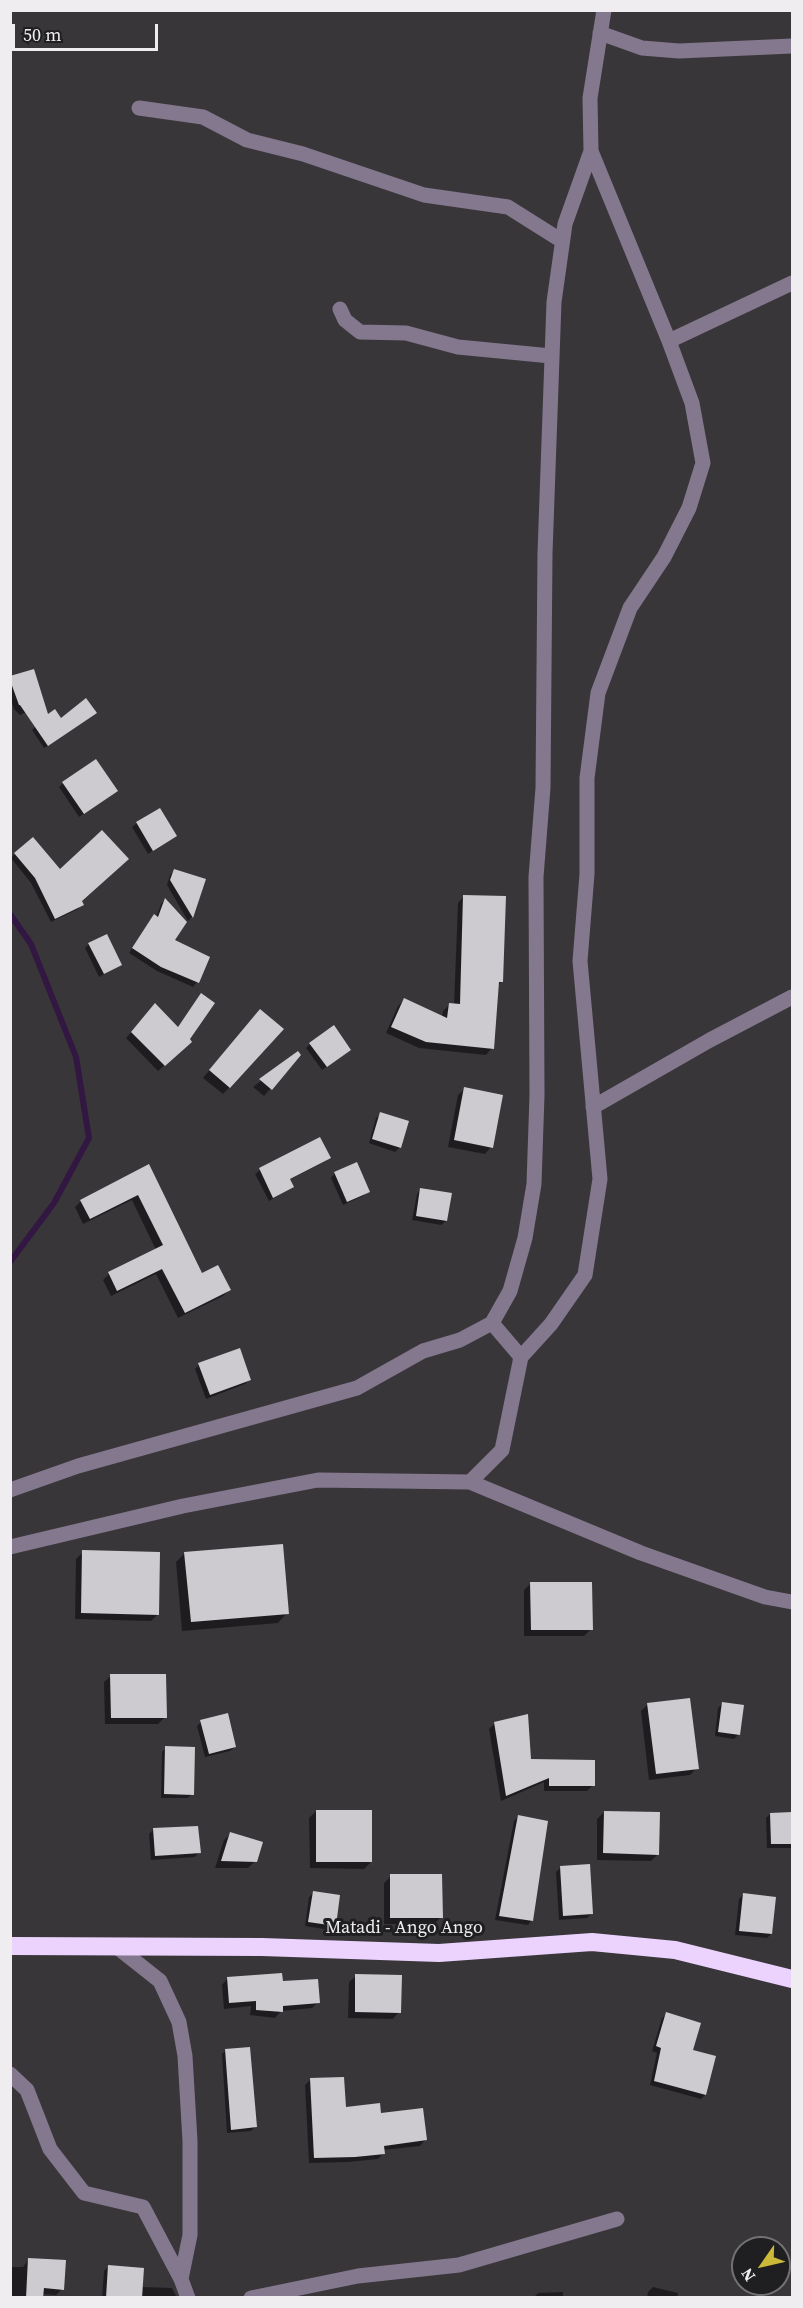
<!DOCTYPE html>
<style>
body{margin:0}
#map{position:relative;width:803px;height:2308px;overflow:hidden;background:#39363a;font-family:"Source Serif 4",serif}
canvas{display:block}
.frame{position:absolute;inset:0;border:12px solid #efedf0;pointer-events:none}
.north{position:absolute;left:731px;top:2236px;width:60px;height:60px;box-sizing:border-box;background:#1f1e20;border:2px solid #727173;border-radius:50%;rotate:236deg;font-size:16px;font-weight:700;line-height:24px;text-align:center;color:#efedf0}
.north::after{content:'';display:block;margin:auto;width:21px;height:27px;background:#ccb938;clip-path:polygon(50% 0,100% 100%,50% 72%,0 100%)}
.scale{position:absolute;left:12px;top:24px;width:146px;height:27px;box-sizing:border-box;border:3px solid #efedf0;border-top:0;padding-left:8px;font-size:18px;line-height:21px;white-space:nowrap;color:#efedf0;-webkit-text-stroke:4px #1f1e20;paint-order:stroke}
</style>
<div id="map">
<canvas width="803" height="2308"></canvas>
<div class="frame"></div>
<div class="north">N</div>
<div class="scale">50 m</div>
</div>
<script>
const g = document.querySelector('canvas').getContext('2d');
g.lineJoin = 'round';
function fillPath(path, color) { g.fillStyle = color; g.fill(path, 'evenodd'); }
function stroke(path, color, width, dash) { g.strokeStyle = color; g.lineWidth = width; g.lineCap = dash ? 'butt' : 'round'; g.setLineDash(dash || []); g.stroke(path); }
function drawText(font, color, halo, rows, align = 'center') {
  g.font = font + ' "Source Serif 4",serif'; g.lineWidth = 6; g.setLineDash([]); g.textBaseline = 'middle'; g.strokeStyle = halo; g.fillStyle = color; for (const [text, x, y, turn = 0] of rows) {
    g.save(); g.translate(x, y); g.rotate((+turn || 0) * Math.PI / 180); g.textAlign = isNaN(turn) ? turn : align; if (halo) g.strokeText(text, 0, 0); g.fillText(text, 0, 0); g.restore();
  }
}
const shadow = new Path2D(`
 M10,677L38,707L20,715L14,709L10,697Z
 M92,716L44,748L32,730L35,727L61,720Z
 M63,783L112,795L79,817L59,787Z
 M137,823L175,836L148,854L132,827Z
 M15,854L59,871L82,904L78,909L51,922L31,883L11,858Z
 M175,870L204,880L192,917L188,921L167,885L170,875Z
 M464,896L501,982L498,986L492,1048L486,1055L419,1048L386,1033L398,1006L404,1000L442,1017L443,1011L449,1005H454L458,903Z
 M165,900L173,941L197,982L193,987L157,971L129,953L150,920L154,916L156,918L161,904Z
 M89,944L120,965L99,977L85,948Z
 M201,995L184,1048L158,1071L126,1038L150,1011L177,1028Z
 M253,1018L282,1029L247,1069L223,1094L203,1078Z
 M310,1044L345,1054L322,1070L306,1048Z
 M297,1053L299,1055L264,1096L253,1087Z
 M465,1089L491,1147L485,1154L448,1147L458,1095Z
 M381,1114L400,1147L395,1152L369,1143L376,1118Z
 M319,1139L329,1158L324,1162L289,1180L292,1187L269,1201L255,1174L260,1170Z
 M148,1166L202,1275L229,1290L223,1296L178,1318L156,1274L111,1296L103,1280L109,1274L156,1250L132,1200L83,1224L75,1207L81,1201Z
 M335,1173L368,1192L363,1196L343,1205L331,1178Z
 M421,1189L446,1221L441,1225L412,1220L417,1194Z
 M199,1365L250,1379L245,1384L206,1399L195,1369Z
 M83,1552L158,1614L151,1621L75,1619L76,1559Z
 M185,1553L287,1613L278,1623L182,1631L176,1562Z
 M531,1583L591,1629L584,1636H524V1590Z
 M111,1676L165,1717L158,1724H105L104,1682Z
 M723,1703L739,1734L734,1739L715,1736L718,1708Z
 M648,1704L697,1768L690,1775L649,1780L641,1711Z
 M201,1722L235,1747L230,1751L205,1757L197,1726Z
 M495,1723L529,1760L593,1785L587,1791H544V1782L501,1801L489,1729Z
 M166,1748L192,1794L188,1798H161L162,1752Z
 M316,1811L371,1862L364,1869L310,1868L309,1818Z
 M604,1812L658,1854L651,1861L597,1860V1819Z
 M770,1814H792V1848H767L766,1818Z
 M518,1817L532,1920L528,1925L495,1920L514,1821Z
 M153,1830L199,1852L195,1857L151,1860L149,1834Z
 M231,1833L255,1861L248,1868H215L224,1840Z
 M561,1867L591,1914L587,1918L559,1920L556,1872Z
 M391,1876L441,1917L434,1924H384V1883Z
 M313,1893L334,1925L330,1930L305,1926L309,1897Z
 M743,1895L771,1934L767,1938L735,1935L739,1899Z
 M356,1976L399,2012L393,2019L348,2018L349,1982Z
 M228,1978L281,1983L318,2002L312,2008L281,2011L275,2018L250,2015L251,2006L224,2009L222,1985Z
 M667,2014L691,2051L705,2095L701,2099L650,2085L657,2053L652,2051L662,2018Z
 M226,2050L255,2127L251,2131L227,2133L222,2054Z
 M310,2080L344,2109L380,2114L425,2140L420,2146L383,2150L384,2153L378,2159L348,2162L309,2163L305,2085Z
 M29,2259L62,2289L56,2295L42,2294V2298H10V2267H23Z
 M108,2267L141,2287L172,2288L177,2298H102L104,2271Z
 M653,2287L678,2293L677,2298H647L648,2292Z
 M563,2292V2298H533L538,2293Z`);
const stream = new Path2D(`
 M10,914L31,944L76,1057L89,1138L54,1203L10,1262`);
const building = new Path2D(`
 M34,669L48,714L55,709L61,718L86,698L97,713L48,746L20,705H19L10,680V676Z
 M96,759L118,791L84,814L62,782Z
 M160,808L177,836L153,851L136,822Z
 M102,830L129,859L82,901L84,905L55,919L35,878L14,853L33,837L60,869Z
 M174,869L206,879L193,918L170,880Z
 M463,895L506,896L503,982H499L494,1049L426,1042L391,1027L404,998L447,1018L449,1003L460,1004Z
 M165,898L187,922L175,940L210,957L199,983L161,967L132,948L154,914L158,917Z
 M107,934L122,965L104,974L88,943Z
 M201,993L215,1003L190,1039L192,1042L165,1066L131,1032L155,1003L178,1027Z
 M260,1009L284,1029L230,1088L209,1070Z
 M334,1025L351,1050L327,1067L309,1043Z
 M298,1051L301,1055L272,1090L259,1079Z
 M464,1087L503,1095L493,1148L454,1140Z
 M380,1112L409,1121L401,1148L372,1139Z
 M320,1137L331,1158L290,1179L294,1187L273,1198L259,1168Z
 M357,1162L370,1192L347,1202L334,1172Z
 M149,1164L202,1273L218,1265L231,1290L185,1313L162,1269L117,1291L108,1272L163,1245L138,1195L90,1219L80,1200Z
 M420,1188L452,1193L447,1221L416,1216Z
 M240,1348L251,1380L210,1395L198,1363Z
 M283,1544L289,1614L191,1622L184,1552Z
 M82,1550L160,1552L159,1615L81,1613Z
 M530,1582H592L593,1630H531Z
 M110,1674H166L167,1718H111Z
 M690,1698L699,1769L656,1774L647,1703Z
 M722,1702L744,1705L740,1735L718,1732Z
 M228,1713L236,1747L209,1754L200,1720Z
 M528,1714L531,1759L595,1760V1786H549V1778L506,1796L494,1722Z
 M165,1746L195,1747L194,1795L164,1794Z
 M316,1810H372V1862H316Z
 M604,1811L660,1812L659,1855L603,1853Z
 M792,1812V1844H771L770,1813Z
 M518,1815L548,1821L533,1921L499,1916Z
 M198,1826L201,1853L155,1856L153,1828Z
 M230,1832L263,1842L257,1862L221,1861Z
 M590,1864L593,1914L563,1916L560,1866Z
 M390,1874H442L443,1918H390Z
 M313,1891L340,1895L336,1926L308,1922Z
 M743,1893L776,1897L772,1934L739,1931Z
 M282,1973L283,1981L318,1979L320,2003L283,2006V2012L256,2010V2001L229,2003L227,1977Z
 M355,1974L402,1975L401,2013L355,2012Z
 M666,2012L701,2023L693,2050L716,2056L706,2095L654,2081L661,2048L656,2046Z
 M250,2047L257,2127L231,2130L225,2049Z
 M344,2077L346,2107L380,2103L381,2113L423,2108L427,2140L384,2146L385,2154L355,2157L314,2158L310,2078Z
 M28,2258L66,2260L64,2290L44,2288L43,2298H26Z
 M108,2265L144,2268L142,2298H106Z`);
const minor = new Path2D(`
 M600,33L642,48L679,51L792,46
 M139,108L203,117L247,140L303,154L424,195L508,207L562,241
 M340,309L345,320L360,332L406,333L458,347L551,356
 M669,341L792,283
 M593,1107L710,1040L792,997
 M492,1323L521,1357
 M470,1482L641,1553L765,1597L792,1602
 M10,1490L78,1466L357,1388L423,1351L460,1340L492,1323L510,1291L525,1238L534,1184L537,1095L536,877L543,788L545,553L554,302L565,224L591,151
 M10,1547L183,1506L318,1480L470,1482L502,1450L521,1357L551,1324L585,1275L600,1179L580,961L587,874V778L598,693L630,608L664,557L689,508L703,463L692,403L669,341L591,151L590,98L604,10
 M117,1947L160,1981L179,2022L185,2056L190,2141V2235L181,2279L188,2298
 M10,2074L27,2090L50,2149L84,2193L143,2207L181,2279
 M251,2298L358,2276L459,2265L617,2219`);
const highway = new Path2D(`
 M10,1946L262,1947L439,1953L592,1942L675,1950L792,1979`);
const streetNames = [
 ["Matadi - Ango Ango",404,1928]
];
fillPath(shadow, '#0007');
stroke(stream, '#311741', 6);
fillPath(building, '#cecbd0');
stroke(minor, '#84788e', 15);
stroke(highway, '#ecd3fe', 18);
drawText('18px', '#efedf0', '#1f1e20', streetNames);
</script>
